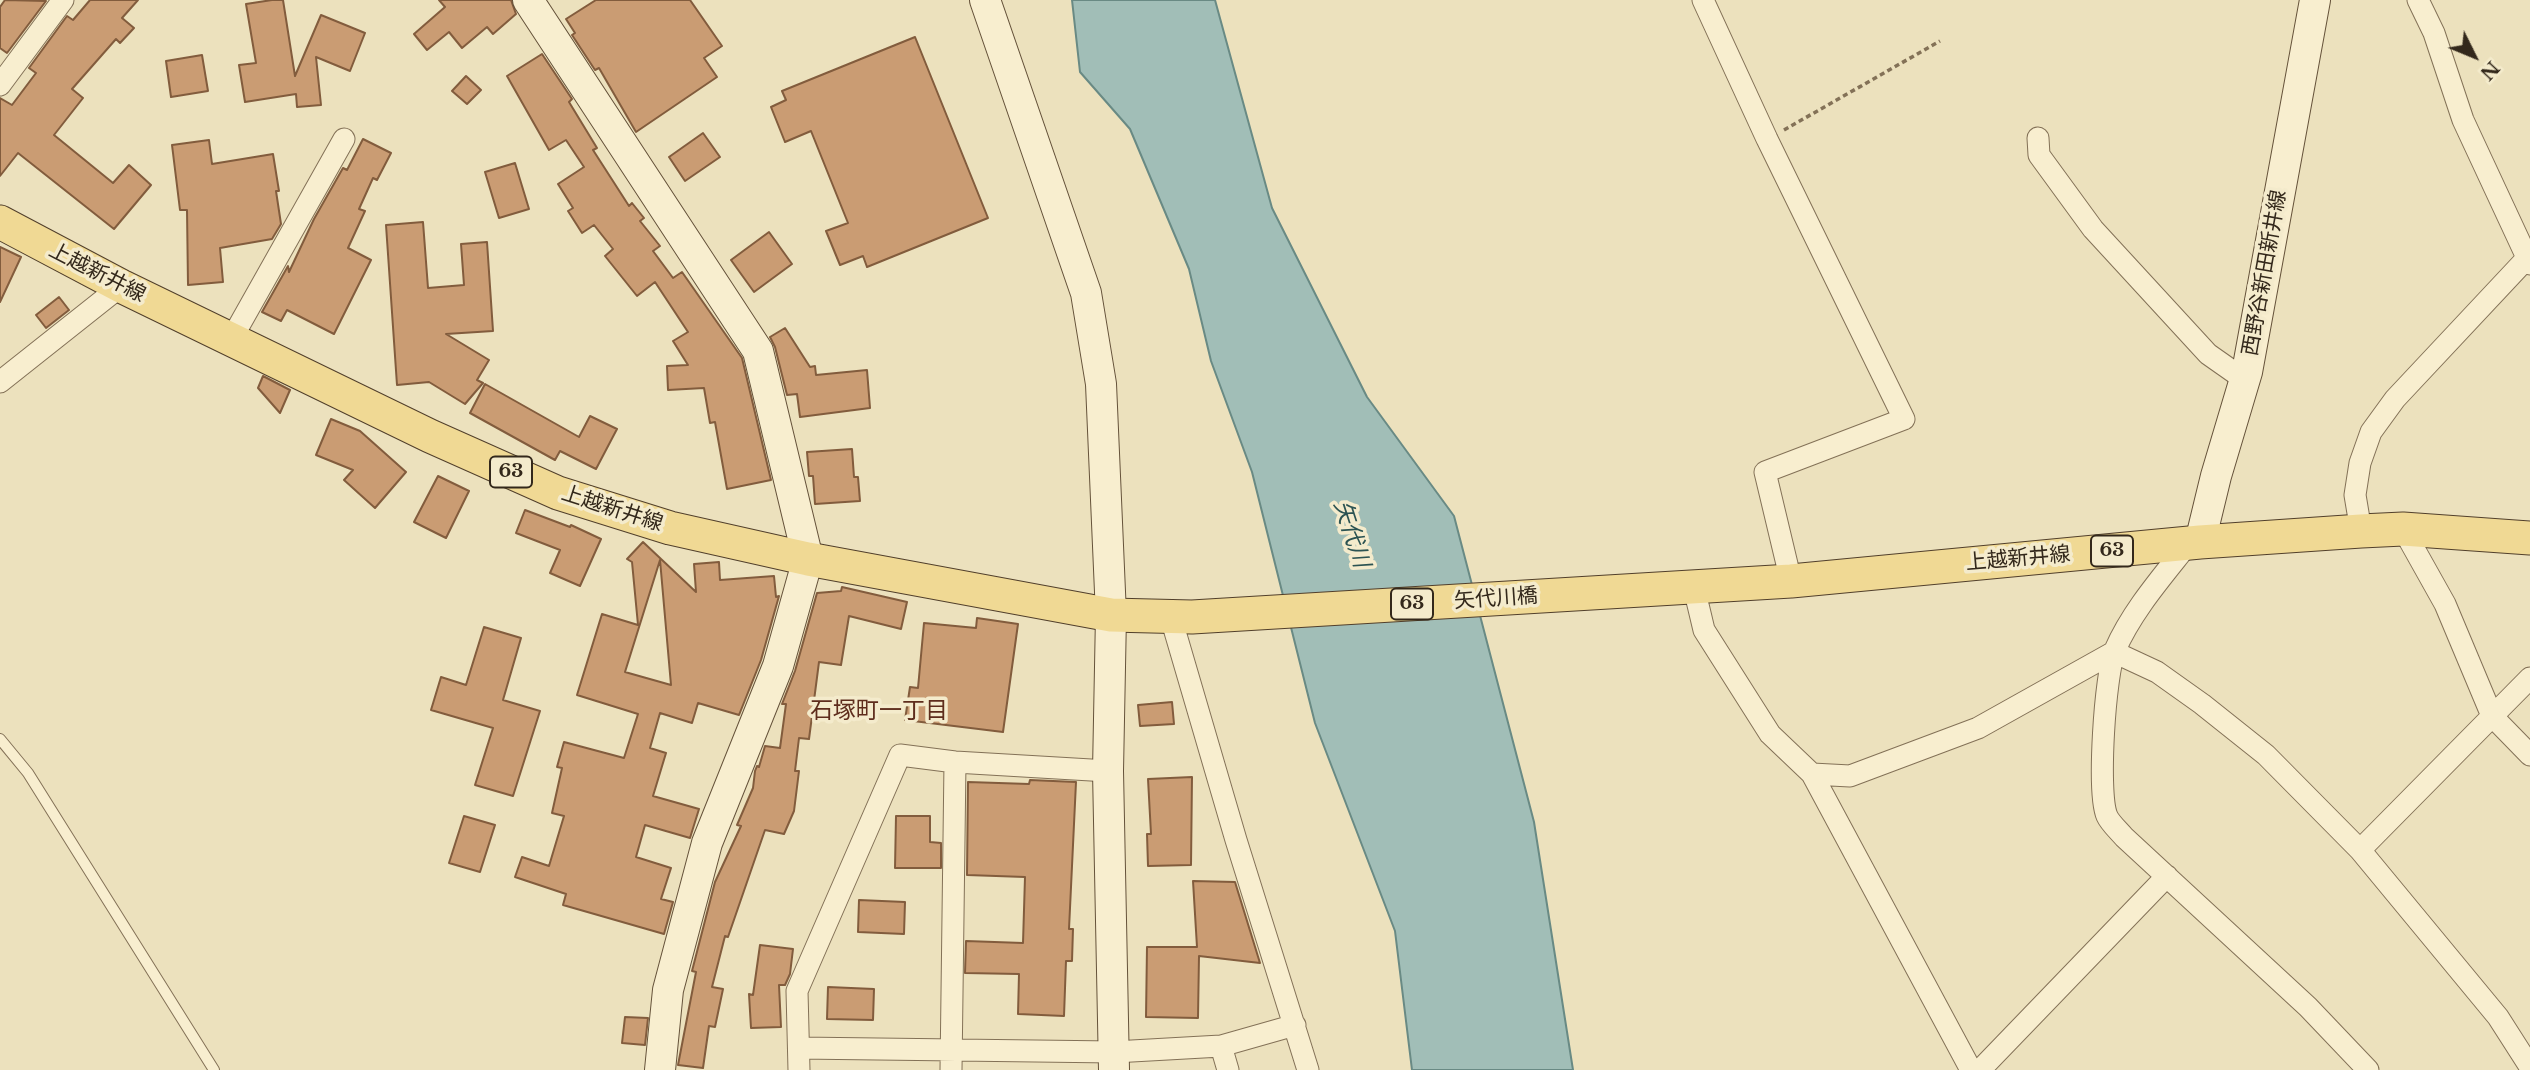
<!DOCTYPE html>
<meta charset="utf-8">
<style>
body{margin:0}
#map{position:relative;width:2530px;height:1070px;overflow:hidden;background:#ece1bd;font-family:"Libre Baskerville",serif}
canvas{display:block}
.north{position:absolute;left:2439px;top:21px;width:70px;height:70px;-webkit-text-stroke:5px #f4ebcc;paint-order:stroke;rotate:133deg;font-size:19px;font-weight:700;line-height:28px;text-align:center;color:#33281b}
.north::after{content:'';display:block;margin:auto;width:24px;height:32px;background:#33281b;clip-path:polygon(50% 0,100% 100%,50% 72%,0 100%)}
</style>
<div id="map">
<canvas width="2530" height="1070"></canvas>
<div class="north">N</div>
</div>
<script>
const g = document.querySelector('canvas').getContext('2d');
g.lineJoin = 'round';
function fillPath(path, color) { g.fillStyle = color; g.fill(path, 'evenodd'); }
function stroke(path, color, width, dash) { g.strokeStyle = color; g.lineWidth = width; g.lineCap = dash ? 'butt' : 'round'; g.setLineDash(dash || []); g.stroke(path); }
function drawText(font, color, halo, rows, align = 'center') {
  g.font = font + ' "Libre Baskerville","Noto Sans JP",serif'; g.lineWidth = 7; g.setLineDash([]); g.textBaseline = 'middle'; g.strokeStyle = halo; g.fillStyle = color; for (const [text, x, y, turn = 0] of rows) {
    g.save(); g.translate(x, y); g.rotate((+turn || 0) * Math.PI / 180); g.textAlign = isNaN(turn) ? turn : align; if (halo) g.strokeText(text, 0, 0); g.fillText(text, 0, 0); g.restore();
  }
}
const water = new Path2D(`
 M1072,0H1215L1272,208L1367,397L1454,516L1534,822L1573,1070H1412L1395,931L1315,723L1252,472L1211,361L1189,269L1130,129L1080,72Z`);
const building = new Path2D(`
 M5,0L46,1L7,53L0,48V7Z
 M90,0H138L122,18L134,28L120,43L116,39L72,89L83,98L54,135L113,183L129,165L151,185L114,229L18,153L0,176V98L12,105L36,73L29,68L67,16L73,20Z
 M272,0H283L295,76L321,15L365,33L350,71L316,57L321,105L297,107L296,94L245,102L239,65L256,63L246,4Z
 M439,0H511L516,14L493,34L487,27L462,48L449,32L427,50L414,34L445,7Z
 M596,0H690L722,46L704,58L717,77L636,132L599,68L595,70L572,35L575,33L566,19Z
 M915,37L988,218L867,267L863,256L840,265L826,231L848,223L811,131L785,142L771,107L786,100L782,91Z
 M542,54L572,99L569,102L597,148L593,150L629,206L632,203L644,218L640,221L660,246L653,251L673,278L682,272L742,358L771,480L727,489L715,422L710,423L704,388L668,390L667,366L688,365L673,341L688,332L655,282L637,296L605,256L613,249L594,225L582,233L568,211L573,208L558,184L584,167L566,140L549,150L507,76Z
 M202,55L208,91L171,97L166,61Z
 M466,76L481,90L467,104L452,91Z
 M703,133L720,157L685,181L669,157Z
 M363,139L391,153L377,180L373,178L359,209L365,211L348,248L371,260L334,334L287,310L281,321L262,312L288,266L289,272L314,219L343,168L347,170Z
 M209,140L212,164L273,154L279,191H276L281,224L272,239L220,248L223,282L188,285L187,210H180L172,145Z
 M515,163L529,209L499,218L485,172Z
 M423,222L428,288L464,285L461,244L487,242L493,331L446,334L489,360L477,380L483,383L465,404L429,382L397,385L386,225Z
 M769,232L792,264L754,292L731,260Z
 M0,247L21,257L0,302Z
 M59,297L69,310L46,328L36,315Z
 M785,328L810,367L815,366L816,375L867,370L870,408L800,417L797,394L787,395L775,347L770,337Z
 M263,376L290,390L280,413L258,388Z
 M485,384L579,437L590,416L617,429L596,469L560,451L555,460L470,413Z
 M331,419L360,431L406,472L375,508L344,480L353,470L316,455Z
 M852,449L854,477H858L860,501L815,504L813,476H809L807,452Z
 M438,476L469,491L446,538L414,522Z
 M525,510L570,527L571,525L601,539L580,586L550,573L560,550L516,533Z
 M643,542L696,592L694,564L719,562L720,580L774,576L776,597L779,596L761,660L739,715L698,703L692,723L660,713L650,748L666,753L653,796L699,809L690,838L645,825L636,857L671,868L661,899L673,902L664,934L563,905L566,894L515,877L522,857L549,866L564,816L552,813L562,768L557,767L564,742L624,758L638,714L577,695L602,614L638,625L632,562L627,559ZM660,560L671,685L625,672Z
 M842,587L907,602L901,629L849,616L841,665L819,662L809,739L799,738L795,771H799L794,811L784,834L765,830L728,937L725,936L712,987L723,989L715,1027L709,1026L703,1068L678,1065L696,972L692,971L715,882L741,826L737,825L753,788L755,771L757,766L759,767L765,746L780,748L786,704H782L795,671L817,593L841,591Z
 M977,618L1018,624L1003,732L905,720L910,687L918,688L924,623L976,628Z
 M484,627L521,638L503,700L540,711L513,796L475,785L493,728L431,710L441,677L466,685Z
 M1172,702L1174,724L1140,726L1138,705Z
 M1192,777L1191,865L1148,866L1147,834H1151L1148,779Z
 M1030,780L1076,782L1069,929H1073L1072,961H1066L1064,1016L1018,1014L1019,974L965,973L966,941L1023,943L1025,877L967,875L968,782L1029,784Z
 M464,816L495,825L480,872L449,863Z
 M896,816H930V842L941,843V868H895Z
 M1193,881L1235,882L1260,963L1199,956L1198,1018L1146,1017L1147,947H1197Z
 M859,900L905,902L904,934L858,932Z
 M760,945L793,949L790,974L785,985H779L781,1027L751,1028L749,994L753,995Z
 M828,987L874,989L873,1020L827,1019Z
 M625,1017L648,1018L645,1045L622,1043Z`);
const path = new Path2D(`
 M1784,130L1940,41`);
const lane = new Path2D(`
 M0,739L28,773L214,1070`);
const street = new Path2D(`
 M1703,0L1767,139L1904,419L1765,472L1791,581
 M2418,0L2434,33L2463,120L2530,264
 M0,85L63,0
 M2038,138L2039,155L2093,229L2208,354L2245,380
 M232,338L344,139
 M0,382L121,286
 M2403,529L2445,604L2492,716L2530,755
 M2361,531L2355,495L2360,463L2371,432L2395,399L2530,255
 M2188,544C2162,577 2132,611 2115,650C2105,674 2097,793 2107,816C2110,823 2119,831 2124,837L2308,1007L2368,1070
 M1694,588L1704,630L1770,734L1812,774L1971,1070
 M1171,618L1236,840L1308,1070
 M2114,652L2157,672L2202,704L2266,755L2360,850L2498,1017L2530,1067
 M1812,774L1850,776L1978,728L2114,652
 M2360,850L2530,678
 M1221,1046L1228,1070
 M799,1048L1114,1052L1221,1046L1295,1025
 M799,1070L797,991L900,755L955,762L1108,771
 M951,1070L955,762
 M1980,1070L2167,876`);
const secondary = new Path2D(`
 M528,0L758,351L808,559L778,666L707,843L668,990L660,1070
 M985,0L1086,293L1101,384L1111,615L1108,771L1114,1070
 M2200,542L2216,476L2247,372L2315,0`);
const primary = new Path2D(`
 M0,222L121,286L430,436L558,493L670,528L808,559L1111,615L1192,617L1791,581L2200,542L2361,531L2403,529L2530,538`);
const shields = [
 [511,472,42],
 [2112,551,42],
 [1412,604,42]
];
const shieldNames = [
 ["63",511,472],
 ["63",2112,551],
 ["63",1412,604]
];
const streetNames = [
 ["上越新井線",97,273,27],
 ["西野谷新田新井線",2265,273,-80],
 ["上越新井線",612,509,18],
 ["上越新井線",2018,559,-5],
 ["矢代川橋",1496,599,-4]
];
const waterNames = [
 ["矢代川",1351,534,72]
];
const neighbourhoodNames = [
 ["石塚町一丁目",879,712]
];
fillPath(water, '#a1beb7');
stroke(water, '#698a84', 2);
fillPath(building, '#ca9c73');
stroke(building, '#825c3d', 2);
stroke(lane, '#837157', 12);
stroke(street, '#837157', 23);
stroke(secondary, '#65523a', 32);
stroke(primary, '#513f2b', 35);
stroke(path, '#837157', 3.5, [5, 3.5]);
stroke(lane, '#f8eecf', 10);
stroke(street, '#f8eecf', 21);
stroke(secondary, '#f8eecf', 30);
stroke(primary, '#f0d994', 33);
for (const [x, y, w] of shields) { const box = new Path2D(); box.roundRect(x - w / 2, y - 15.5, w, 31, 5); g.fillStyle = '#f4ebcc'; g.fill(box); stroke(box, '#33281b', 2); }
drawText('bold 19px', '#33281b', null, shieldNames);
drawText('21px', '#33281b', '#f4ebcc', streetNames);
drawText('italic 23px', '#2b5352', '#f4ebcc', waterNames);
drawText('23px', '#5e2d1c', '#f4ebcc', neighbourhoodNames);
</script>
